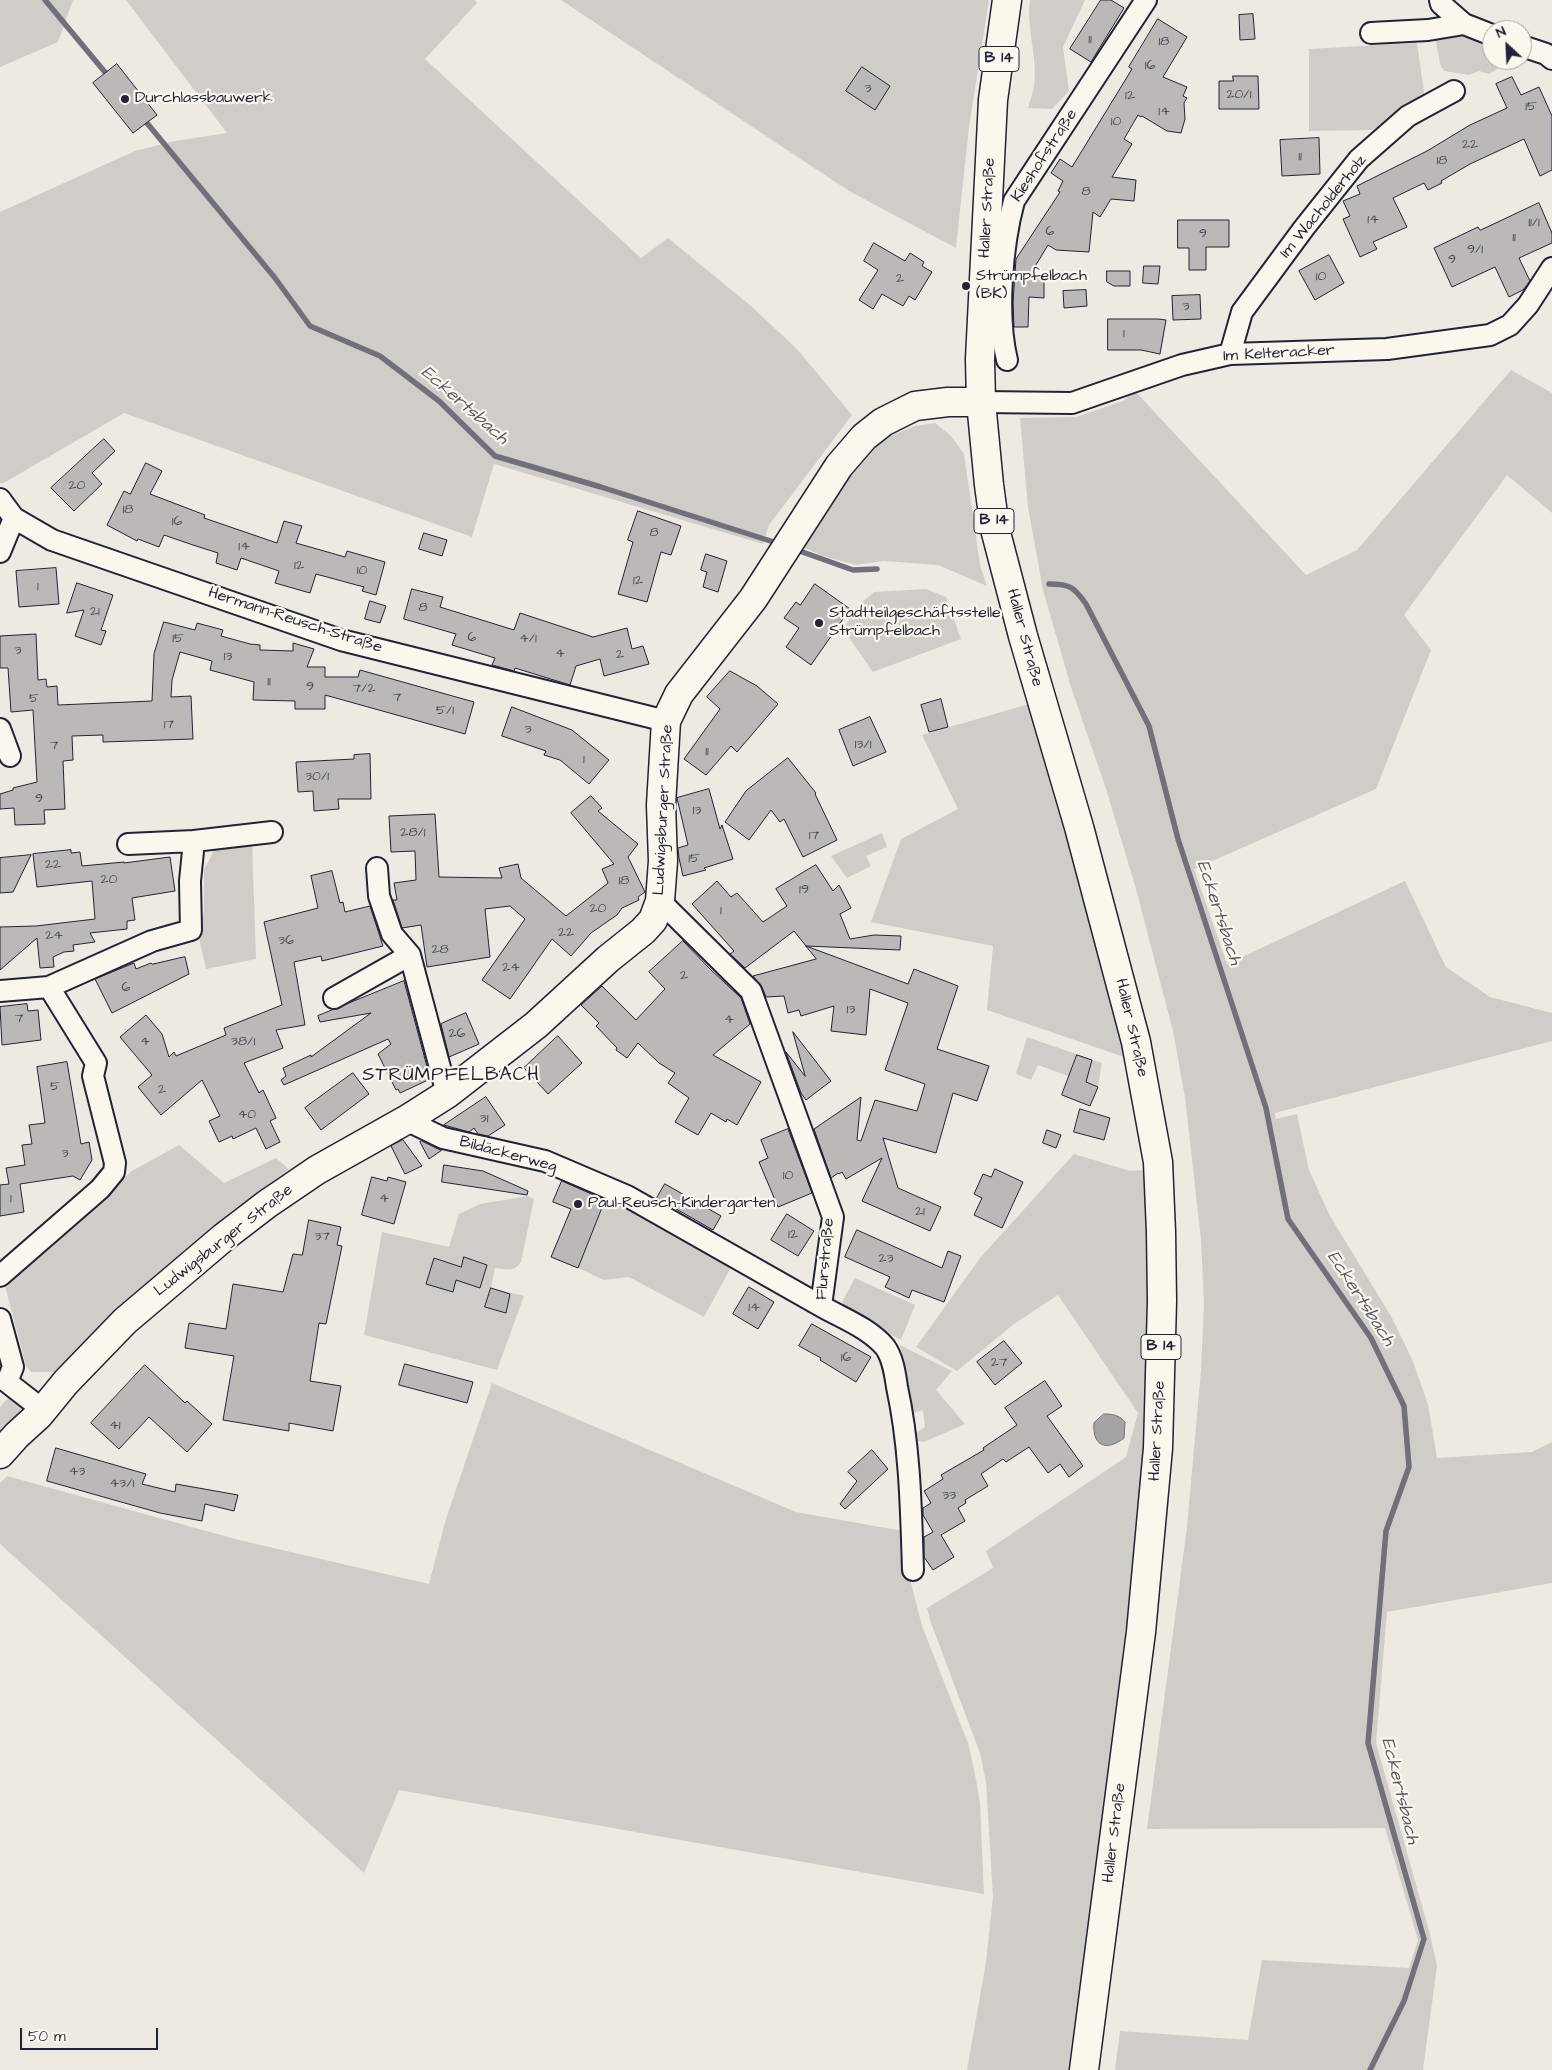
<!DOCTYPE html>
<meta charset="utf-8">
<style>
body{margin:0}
#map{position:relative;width:1552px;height:2070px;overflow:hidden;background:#eeeae2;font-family:"Architects Daughter",sans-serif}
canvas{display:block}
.north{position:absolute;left:1482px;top:20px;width:50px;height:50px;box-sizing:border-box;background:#fbf7ec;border:1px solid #a4a2a5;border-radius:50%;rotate:335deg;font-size:14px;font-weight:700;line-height:20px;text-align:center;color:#22223b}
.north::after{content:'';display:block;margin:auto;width:18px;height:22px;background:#22223b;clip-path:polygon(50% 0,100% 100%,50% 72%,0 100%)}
.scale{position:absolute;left:20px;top:2028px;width:138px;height:22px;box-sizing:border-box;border:2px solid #22223b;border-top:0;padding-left:6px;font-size:15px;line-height:18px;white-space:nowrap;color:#22223b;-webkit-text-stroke:4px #fbf7ec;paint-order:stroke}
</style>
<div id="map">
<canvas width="1552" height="2070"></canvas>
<div class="north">N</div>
<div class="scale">50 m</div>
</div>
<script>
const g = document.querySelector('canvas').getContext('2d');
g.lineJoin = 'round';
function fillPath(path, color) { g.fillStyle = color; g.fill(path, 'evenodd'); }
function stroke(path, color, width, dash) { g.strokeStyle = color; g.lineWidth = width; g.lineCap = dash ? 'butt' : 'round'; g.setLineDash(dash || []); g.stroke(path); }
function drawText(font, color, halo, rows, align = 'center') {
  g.font = font + ' "Architects Daughter",sans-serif'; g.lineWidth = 4.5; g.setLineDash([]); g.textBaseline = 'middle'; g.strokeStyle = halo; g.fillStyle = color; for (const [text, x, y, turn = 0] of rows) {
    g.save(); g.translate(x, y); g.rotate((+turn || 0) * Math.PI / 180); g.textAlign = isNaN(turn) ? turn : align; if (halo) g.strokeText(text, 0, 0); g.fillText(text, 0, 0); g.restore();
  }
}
const green = new Path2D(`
 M0,0H73L58,42L0,67Z
 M126,0H475L477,3L425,59L641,258L668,238L751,306L797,349L852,415L769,525L763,544L494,464L472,537L124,413L2,484L0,482V212L135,151L175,141L227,133Z
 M561,0H989L969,127L956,248L849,191Z
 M1030,0H1085L1063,47L1069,91L1052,109L1028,108C1030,101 1033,93 1034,86C1038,57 1026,28 1030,0Z
 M1465,36L1492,46V60H1512L1489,74L1479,71L1469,75L1444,71L1440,64L1435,37Z
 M1417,43L1425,99L1373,130L1309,131V49Z
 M1511,370L1552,393V513L1507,475L1404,615L1431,650L1376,789L1194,869L1227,964L1405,881L1446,967L1490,997L1552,1013V1041L1275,1113L1276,1119L1297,1114L1309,1170L1330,1216L1391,1316L1412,1359L1428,1404L1437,1458L1532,1452L1552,1442V1583L1387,1612L1376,1743L1430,1934L1437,1966L1423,2070H1115L1120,2031L1248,2040L1262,1960L1409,1968L1418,1940L1385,1828L1147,1829L1187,1527L1201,1370L1204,1304L1201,1240L1185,1097L1173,1031L1136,889L1106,789L1071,687L1043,590L1028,507L1020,418L1076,417L1123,401L1135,391L1306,575L1357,550Z
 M935,423L951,436L964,454L980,565L987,586L938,565L884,561L856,565L823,556L798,545L851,471L872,447L893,435L915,426Z
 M926,589L946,597L961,639L873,672L843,629L860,604L874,592Z
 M1029,704L1112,983L1130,1059L987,1010L993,946L871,922L901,839L958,809L922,735Z
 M882,833L887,847L866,856L871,866L847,878L831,856Z
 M252,840L256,959L206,969L198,934L204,912V870L216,846Z
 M1027,1037L1102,1063L1098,1087L1038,1065L1031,1080L1016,1074Z
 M179,1145L224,1183L276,1158L289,1169L229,1213L139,1290L54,1372H31L26,1366L4,1282L132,1171Z
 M1074,1154L1130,1171L1147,1170L1153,1400L1128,1622L1070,2070H967L986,1962L993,1897L986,1782L980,1753L931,1623L927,1608L993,1568L986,1551L1126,1457L1138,1413L1058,1295L1014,1324L957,1371L916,1347L980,1258Z
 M528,1196L534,1199L521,1262C513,1273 507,1269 495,1268L491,1288L524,1296L497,1370L364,1335L382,1232L449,1247L459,1214L480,1204Z
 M606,1198L628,1204L734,1262L704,1317L629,1277L604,1280L578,1268Z
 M855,1278L915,1305L901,1340L856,1316L843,1307V1300Z
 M900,1345L952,1371L936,1390L965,1424L924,1442L914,1440L912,1436L925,1427L923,1410L913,1413Z
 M492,1383L796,1512L903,1531L910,1579L922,1626L968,1743L975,1774L980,1803L984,1894L399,1790L364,1873L0,1544V1483L7,1476L239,1540L429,1584L445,1522Z
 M9,1397L21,1401C27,1418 12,1429 0,1439V1407Z`);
const water = new Path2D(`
 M1104,1414C1113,1414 1119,1415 1125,1422L1124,1438C1106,1452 1092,1446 1094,1423Z`);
const stream = new Path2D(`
 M45,0L109,77
 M142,117L275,278L310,326L380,356L439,401L495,456L601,487L780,544
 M794,549L853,570L877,569
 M1049,584C1070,584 1074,587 1086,604L1149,726L1178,839L1266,1108L1288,1219L1371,1338L1404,1406L1409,1467L1386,1531L1368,1743L1424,1939L1404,2001L1370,2070`);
const building = new Path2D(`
 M1101,0H1111L1124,8L1091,62L1070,49Z
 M1253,14L1255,39L1240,40L1239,15Z
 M1158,19L1187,37L1163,77L1187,87L1183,96L1187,98L1184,103L1185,119L1181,133L1167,131L1142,116L1141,117L1138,115L1124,139L1132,144L1112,177L1136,180L1134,201L1111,199L1100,217L1093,212L1089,252L1056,250L1048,245L1028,278H1044V298L1029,297L1028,327H1014L1013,302L1016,259L1060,192L1058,191L1063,181L1051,173L1060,159L1072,167L1132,69L1129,67Z
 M117,64L157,115L133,133L93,83Z
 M862,67L890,86L875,110L846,91Z
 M1233,76H1258L1259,109H1219V81H1233Z
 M1512,77L1521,95L1539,87L1552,116V170L1540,176L1524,139L1470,164L1441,181L1442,183L1428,190L1424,183L1393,198L1407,227L1373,242L1377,249L1360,257L1343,219L1350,216L1343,201L1360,194L1357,186L1427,151L1470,125L1507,108L1496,84Z
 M1319,138L1320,174L1282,176L1280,140Z
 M1539,203L1552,233V243L1519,258L1530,281L1523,290L1509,297L1495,267L1452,287L1434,248L1478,227L1480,230Z
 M1178,220H1229V247H1206V270H1189V248H1178Z
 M874,243L905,261L910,253L924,262L922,266L932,272L915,300L909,296L903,306L882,294L873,309L859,300L878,270L864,261Z
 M1329,255L1344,283L1315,300L1299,271Z
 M1144,266H1160L1158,284L1143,283Z
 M1107,271H1130V286H1114L1107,282Z
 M1086,290L1087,306L1064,308L1063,291Z
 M1200,295L1201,319L1173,320L1172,296Z
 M1108,319H1158L1166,320L1160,354L1141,350H1108Z
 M104,439L115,451L92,473L102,484L74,511L51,488Z
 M146,463L162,471L150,494L205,515L204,518L277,543L284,521L302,526L296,543L345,557L347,551L385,562L376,595L362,591L364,587L316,574L310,593L275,583L279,571L241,558L237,570L216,563L218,553L193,545L164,535L159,547L138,539L137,541L107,525L124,491L130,494Z
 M638,511L681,526L671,555L661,552L647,602L618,594L633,542L628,540Z
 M424,533L447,540L442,556L419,549Z
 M706,554L727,561L718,592L703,587L707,572L701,570Z
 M56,568L59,604L19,607L16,571Z
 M77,583L113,595L101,630L106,631L101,645L75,636L84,610L67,613Z
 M815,584L850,609L811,665L786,647L799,628L784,618L796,602L800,605Z
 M412,589L443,597L440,607L514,630L520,613L593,637L627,628L632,649L643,646L649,664L604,676L600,659L576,666L570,685L515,668L514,671L492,665L495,658L452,645L456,634L404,619Z
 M370,601L386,606L380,623L365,619Z
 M164,622L195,630L197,623L223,630L221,636L250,644L260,645V650L293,651V643L314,649L307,667H325V677H358L360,670L474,702L465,734L325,695V709H295V701L253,700L254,682L210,670L212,661L180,652L172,680L171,697L191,696L193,739L103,742V735L72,736L73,760L63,761L65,809L44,810L45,824L15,825L14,808L0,809V794L13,790V788L37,782L33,710L11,712L8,668H0V636L36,634L38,680L46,679L47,687L57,686L58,705L152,701L154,654Z
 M730,671L757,686L778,704L737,752L731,746L706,775L684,759L720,709L707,697Z
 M941,699L948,727L929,732L921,705Z
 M512,707L572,730L609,760L589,784L560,760L544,755L546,751L502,736Z
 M870,717L886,752L853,766L839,730Z
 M370,754L371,799H338L339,809L314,811L313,791L298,792L296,762L354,759V755Z
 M788,758L816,793L815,794L837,840L803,857L784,819L780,822L771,810L749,840L725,822L746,791Z
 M709,789L720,829L722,825L733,859L704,868L706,870L683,876L679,858L678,848L688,845L677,798Z
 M591,796L602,808L598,811L638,844L628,857L645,892L638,897L639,900L622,908L617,915L591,933L571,956L552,939L510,999L482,980L525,919L510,906L485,909L490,957L427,967L421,925L402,928L393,900H397L394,883L416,880L415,851L391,852L389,816L435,814L439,877L502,878L499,868L518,864L521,878L566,916L608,883L602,869L614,864L571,813Z
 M71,850V853L80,852L82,866L124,862V863L170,857L175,891L132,898L135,920L127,921V929L90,933L95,942L73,945L74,951L64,952L53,957L54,967L40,968L37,938L0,970V927L36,926L95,919L92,881L37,887L33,854Z
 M31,855L13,892L0,893V858Z
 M816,865L833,891L839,885L851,908L840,914L850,939L874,935L901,936L900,950L806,946L794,931L745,968L730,954L734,951L692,904L717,881L731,897L737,893L763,922L787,906L776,889Z
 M332,871L340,903L343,902L345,912L370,906L383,946L322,961L321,956L294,962L305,1025L276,1030L283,1048L244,1063L259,1093L263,1090L276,1118L270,1121L280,1142L266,1149L256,1128L233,1139L232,1136L230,1137L219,1142L209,1121L220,1116L202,1080L161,1115L138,1087L152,1075L120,1037L146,1015L162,1034L169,1057L174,1052L176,1056L226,1035L224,1028L282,1005L264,922L318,908L311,876Z
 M683,941L710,969L741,998L750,1024L713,1055L761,1082L737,1125L727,1119L726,1122L711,1113L698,1135L675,1122L689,1098L668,1083L675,1073L659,1063L638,1043L627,1058L616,1050L617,1048L596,1026L599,1023L581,1005L602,986L636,1020L665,989L649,972Z
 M806,946L908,984L914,969L958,986L937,1049L989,1066L977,1101L953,1093L936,1153L883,1138L898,1188L941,1207L930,1231L862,1201L882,1158L846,1179L842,1172L839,1174L838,1173L831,1178L814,1129L861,1097L857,1140L861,1141L875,1100L917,1111L925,1084L885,1070L908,1003L870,989L866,1035L831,1031L834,1006L801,1016L799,1010L788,1013L784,996L766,997L762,987L753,976L816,959Z
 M185,957L189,974L112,1013L95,979L134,963L136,969L151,963L152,964Z
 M404,981L429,1074L426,1076L428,1080L400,1093L398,1089L396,1090L378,1054L391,1044L388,1039L284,1085L281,1080L286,1076L283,1068L311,1055V1057L371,1013L320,1022L318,1016Z
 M27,1004L28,1011L38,1010L41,1040L2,1045L0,1007Z
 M466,1013L479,1044L449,1057L441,1024Z
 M793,1032L831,1081L806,1100L801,1093L786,1052L805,1076Z
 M558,1036L582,1063L548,1094L524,1068Z
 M1077,1055L1092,1060L1086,1082L1098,1087L1090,1106L1062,1095Z
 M67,1062L81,1144L89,1142L92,1160L80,1180L73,1176L20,1184L24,1212L0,1216V1185L9,1184L6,1168L25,1165L22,1145L32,1144L29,1125L45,1123L37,1067Z
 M353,1073L369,1094L321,1130L305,1108Z
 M486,1097L505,1125L488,1136L478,1134L474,1128L469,1132L444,1125Z
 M1080,1109L1110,1118L1104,1140L1074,1132Z
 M788,1129L812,1193L778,1207L759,1162L768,1158L761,1140Z
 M1047,1130L1061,1135L1056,1148L1043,1143Z
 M403,1140L422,1166L405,1174L391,1146Z
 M422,1141L438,1149L442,1150L429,1159L420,1142Z
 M444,1165L483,1171L528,1191L527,1195L442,1182Z
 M995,1169L1023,1182L1002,1228L974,1215L982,1198L974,1194L983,1174L991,1177Z
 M372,1177L387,1181L388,1177L406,1182L394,1224L362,1215Z
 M562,1181L605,1200L578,1268L551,1257L571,1209L553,1202Z
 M665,1184L721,1216L713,1230L657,1198Z
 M787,1214L814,1231L798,1256L771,1240Z
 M309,1220L341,1227L337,1245L342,1246L326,1324L319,1323L310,1381L341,1386L333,1431L289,1423V1431L223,1420L234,1356L185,1348L189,1323L226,1329L233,1284L283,1292L293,1254L302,1255Z
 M857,1230L942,1268L948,1251L961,1256L944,1302L912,1290L909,1298L885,1287L890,1277L845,1257Z
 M464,1257L487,1265L480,1288L456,1280L453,1292L426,1284L434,1258L461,1267Z
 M749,1287L774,1302L758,1329L733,1314Z
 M491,1288L510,1294L506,1313L485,1307Z
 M812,1324L871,1357L856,1382L820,1360L821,1358L799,1346Z
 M1004,1341L1022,1363L995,1385L977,1362Z
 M405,1364L473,1382L467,1403L399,1385Z
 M145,1365L185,1403L187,1401L212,1424L187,1452L149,1417L119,1449L91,1423Z
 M1045,1381L1062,1406L1047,1416L1083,1466L1069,1477L1060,1464L1048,1473L1029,1447L1006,1462L1003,1459L981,1474L988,1486L965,1500L966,1503L958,1508L965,1521L941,1535L954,1557L933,1570L924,1557V1537L933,1532L923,1515V1508L931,1503L924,1491L943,1479L941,1475L984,1450L983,1448L1017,1425L1005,1408Z
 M56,1448L146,1474L142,1484L175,1492L176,1484L238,1495L234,1511L205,1504L202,1521L160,1513L47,1481Z
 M872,1450L888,1469L845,1509L840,1504L857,1481L848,1472Z`);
const street = new Path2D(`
 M1440,0L1441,4L1464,24L1492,35
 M1371,33L1428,30L1464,24
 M1522,46L1546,54L1552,59
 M1230,354L1242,312L1304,228L1359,159L1408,116L1454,91
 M1007,360C996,315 1002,246 1014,201L1146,0
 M981,402L1072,403L1182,365L1230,354L1387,349L1490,335L1510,325L1528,305L1552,268
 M0,499L14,518L52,540L341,640L666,721
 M0,552L14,518
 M0,729L10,756
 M194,841L272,832
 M377,868L379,896L392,934L410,955L447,1094
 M660,901L751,991L833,1217L821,1306C842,1318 869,1328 885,1347C893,1358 895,1374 897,1387C910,1447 911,1508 913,1570
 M49,987L152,941L191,930L190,881L194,841L128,844
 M0,991L49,987L96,1063L93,1076L115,1163L114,1172L100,1189L0,1276
 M334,998L410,955
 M406,1120L443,1138L545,1161L627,1196L821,1306
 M0,1319L13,1367L7,1382L43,1410`);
const secondary = new Path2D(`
 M0,1454L17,1435L39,1415L66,1382L125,1321L224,1237L267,1204L317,1170L406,1120L447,1094L536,1025L608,959L643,931L653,920L660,901L663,861L661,805L666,721L679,694L753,599L839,466L864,437L883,422L915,406L948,402H981`);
const primary = new Path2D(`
 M1007,0L993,100L980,359L981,402L989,485L995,529L1023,636L1079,827L1136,1042L1158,1162L1161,1232L1162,1301L1158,1448L1141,1632L1084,2070`);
const markers = [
 [125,99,5,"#22223b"],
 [966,286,5,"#22223b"],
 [819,623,5,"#22223b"],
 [578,1204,5,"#22223b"]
];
const numberNames = [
 ["11",1090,40],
 ["18",1164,42],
 ["16",1150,66],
 ["3",868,89],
 ["20/1",1239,95],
 ["12",1130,96],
 ["15",1531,107],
 ["14",1164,112],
 ["10",1116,122],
 ["22",1470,145],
 ["11",1300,157],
 ["18",1442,161],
 ["8",1086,192],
 ["14",1373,220],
 ["11/1",1534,223],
 ["6",1050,232],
 ["9",1203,234],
 ["11",1514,238],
 ["9/1",1475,250],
 ["9",1452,260],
 ["10",1321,277],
 ["2",900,279],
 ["3",1186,307],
 ["1",1124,334],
 ["20",77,486],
 ["18",128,510],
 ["16",177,522],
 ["8",654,533],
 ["14",244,547],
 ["12",299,566],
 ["10",362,571],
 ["12",638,581],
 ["1",38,587],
 ["8",423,608],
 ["21",95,612],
 ["6",472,638],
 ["15",178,639],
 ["4/1",528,639],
 ["3",18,651],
 ["4",560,654],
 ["2",620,655],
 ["13",228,657],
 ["11",269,682],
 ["9",310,687],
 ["7/2",364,689],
 ["7",397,698],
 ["5",34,699],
 ["5/1",445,711],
 ["17",169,725],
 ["3",528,730],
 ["13/1",863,745],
 ["7",54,746],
 ["11",707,752],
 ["1",584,760],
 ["30/1",317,777],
 ["9",39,799],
 ["13",697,811],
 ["28/1",413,833],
 ["17",814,836],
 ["15",694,859],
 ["22",53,865],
 ["20",109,880],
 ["18",624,881],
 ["19",804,890],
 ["20",598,909],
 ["1",721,911],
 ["22",566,933],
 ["24",54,936],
 ["36",286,941],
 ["28",440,950],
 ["24",511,968],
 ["2",684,976],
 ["6",126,988],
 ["13",851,1010],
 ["7",19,1019],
 ["4",729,1020],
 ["26",457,1034],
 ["4",145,1042],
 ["38/1",243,1042],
 ["5",55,1087],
 ["2",162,1090],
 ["40",247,1115],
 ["31",484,1119],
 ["3",65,1154],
 ["10",788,1176],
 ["1",11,1199],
 ["4",384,1199],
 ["21",920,1212],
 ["12",793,1235],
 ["37",322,1237],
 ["23",886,1259],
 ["14",754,1308],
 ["16",846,1358],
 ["27",999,1363],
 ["41",115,1426],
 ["43",77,1472],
 ["43/1",122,1484],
 ["33",949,1496]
];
const shields = [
 [999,59,40],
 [994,521,40],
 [1161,1347,40]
];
const shieldNames = [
 ["B 14",999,59],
 ["B 14",994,521],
 ["B 14",1161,1347]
];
const poiNames = [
 ["Durchlassbauwerk",135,99],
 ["Strümpfelbach",976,277],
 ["(BK)",976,295],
 ["Stadtteilgeschäftsstelle",829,614],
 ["Strümpfelbach",829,632],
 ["Paul-Reusch-Kindergarten",588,1204]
];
const streetNames = [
 ["Kieshofstraße",1045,156,-57],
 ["Im Wacholderholz",1324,207,-51],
 ["Haller Straße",988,208,-87],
 ["Im Kelteracker",1279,354,-3],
 ["Hermann-Reusch-Straße",295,621,18],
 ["Haller Straße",1024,638,75],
 ["Ludwigsburger Straße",664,810,-87],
 ["Haller Straße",1131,1028,77],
 ["Bildäckerweg",508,1155,15],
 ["Ludwigsburger Straße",224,1241,-38],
 ["Flurstraße",826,1259,-85],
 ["Haller Straße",1158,1431,-87],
 ["Haller Straße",1115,1833,-83]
];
const waterNames = [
 ["Eckertsbach",464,406,41],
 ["Eckertsbach",1218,913,72],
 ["Eckertsbach",1360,1299,57],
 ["Eckertsbach",1399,1791,76]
];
const quarterNames = [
 ["STRÜMPFELBACH",451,1076]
];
fillPath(green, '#d0cdc9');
fillPath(water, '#a6a3a7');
stroke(water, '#716f7c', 1);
stroke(stream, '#716f7c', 5.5);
fillPath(building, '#bcb8b8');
stroke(building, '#22223b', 1);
stroke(street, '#22223b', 24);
stroke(secondary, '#22223b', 31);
stroke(primary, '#22223b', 31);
stroke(street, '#fbf7ec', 20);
stroke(secondary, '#fbf7ec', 28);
stroke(primary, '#fbf7ec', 28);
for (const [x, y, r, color] of markers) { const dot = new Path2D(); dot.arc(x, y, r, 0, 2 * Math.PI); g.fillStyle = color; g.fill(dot); stroke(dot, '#fbf7ec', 2); }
drawText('14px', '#48485a', null, numberNames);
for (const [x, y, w] of shields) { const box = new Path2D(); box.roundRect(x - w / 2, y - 12.5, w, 25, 4); g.fillStyle = '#fbf7ec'; g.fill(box); stroke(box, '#22223b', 1); }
drawText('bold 15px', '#22223b', null, shieldNames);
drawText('16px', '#22223b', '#fbf7ec', poiNames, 'left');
drawText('16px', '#22223b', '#fbf7ec', streetNames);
drawText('italic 18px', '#575666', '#fbf7ec', waterNames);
g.letterSpacing = '1px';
drawText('19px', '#22223b', '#fbf7ec', quarterNames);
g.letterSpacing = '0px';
</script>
